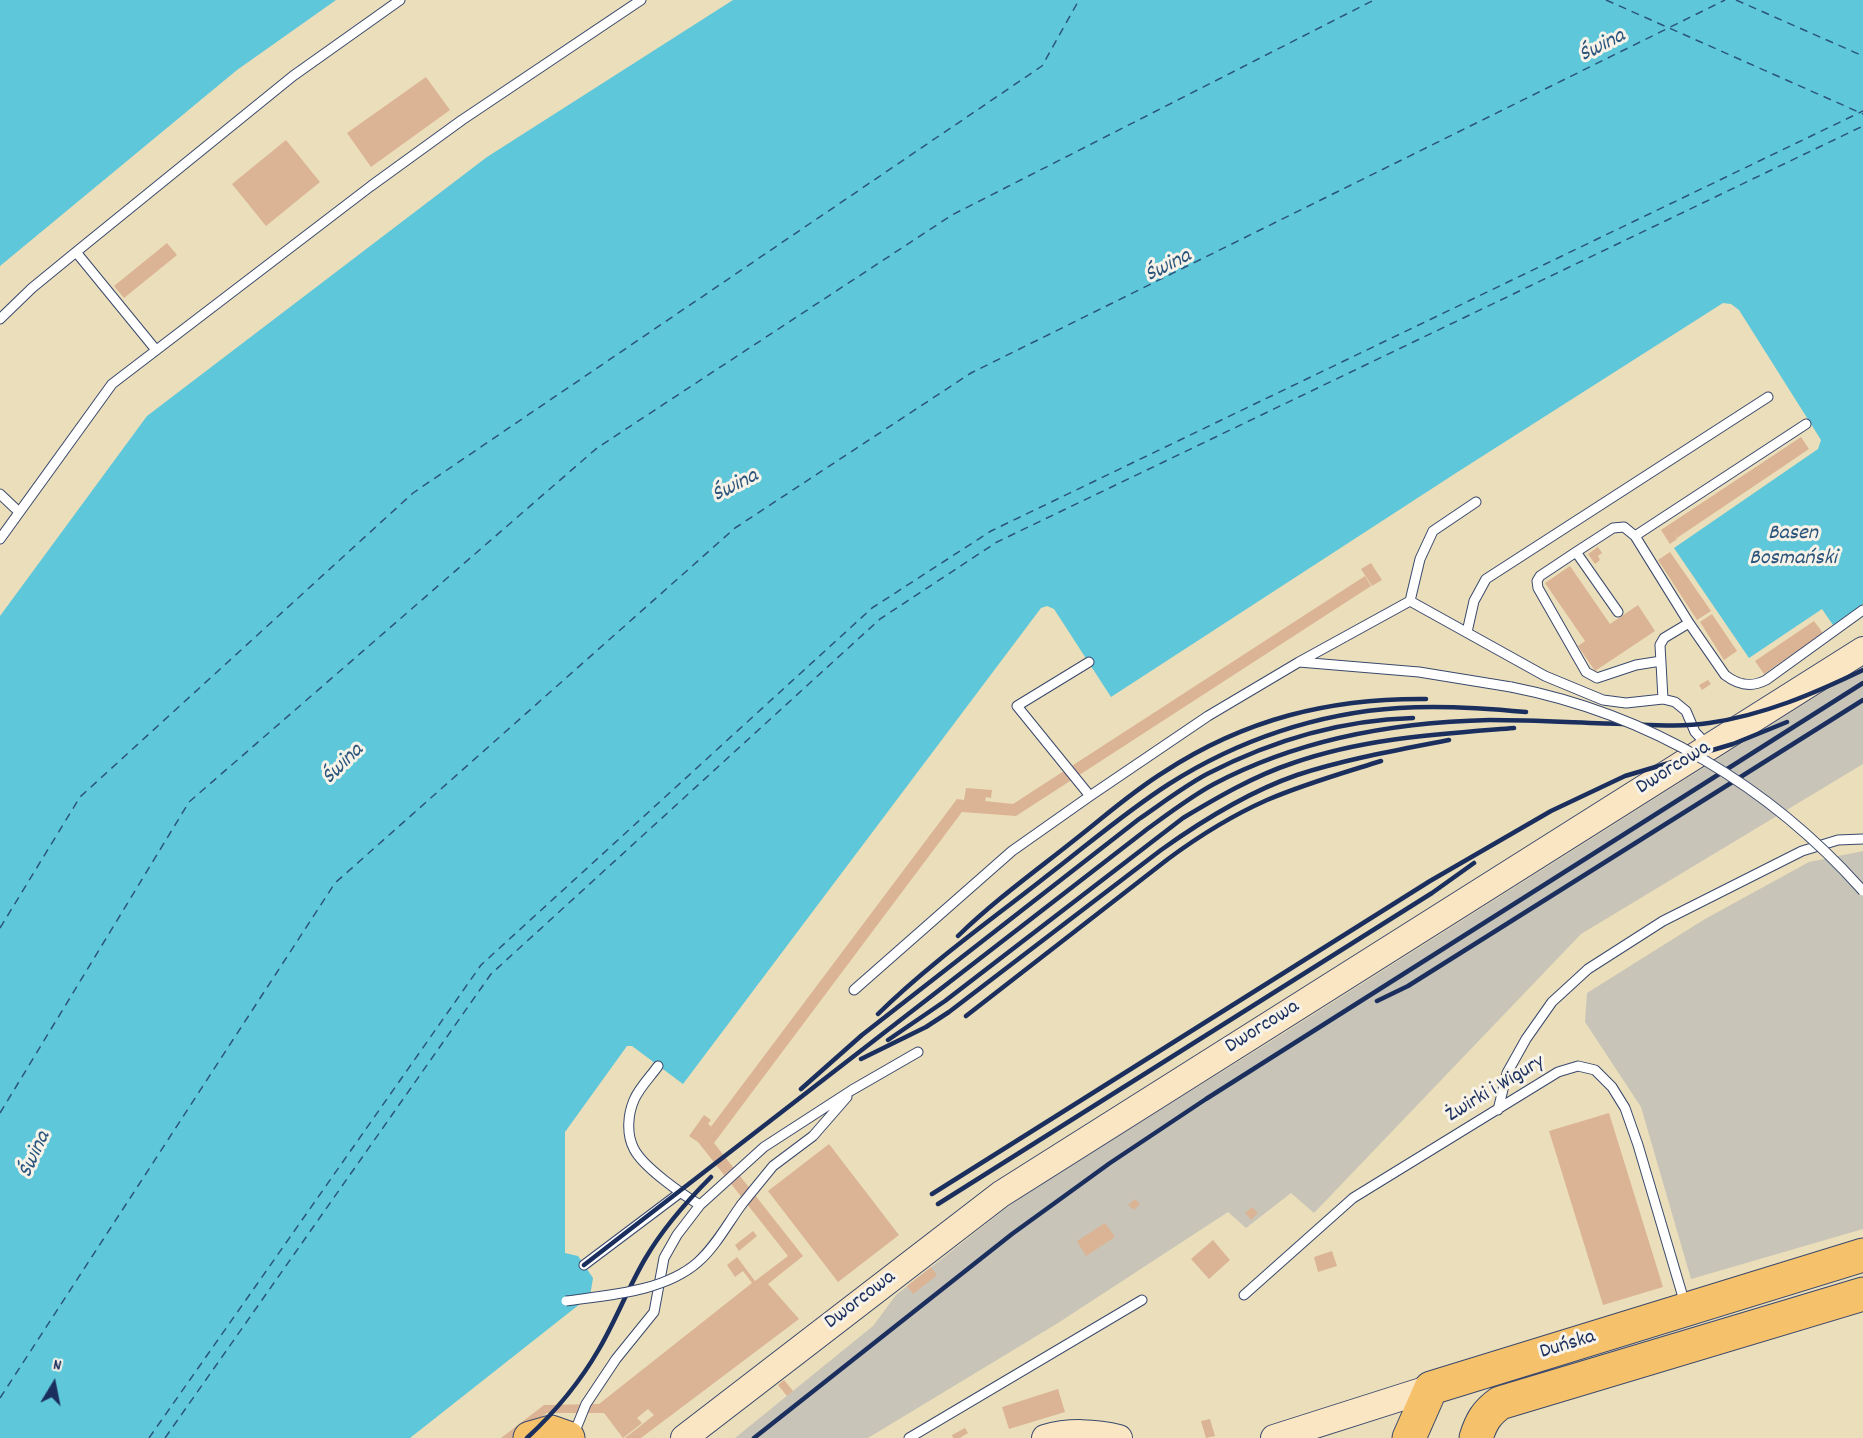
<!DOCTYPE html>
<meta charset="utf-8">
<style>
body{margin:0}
#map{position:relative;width:1863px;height:1438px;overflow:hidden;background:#ebdeba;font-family:Dekko,sans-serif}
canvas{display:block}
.north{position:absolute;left:24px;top:1354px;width:60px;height:60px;-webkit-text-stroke:4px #f7f3e8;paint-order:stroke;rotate:10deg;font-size:16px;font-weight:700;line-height:24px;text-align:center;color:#1b2f5e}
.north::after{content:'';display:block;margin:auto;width:21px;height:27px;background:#1b2f5e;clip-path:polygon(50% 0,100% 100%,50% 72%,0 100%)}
</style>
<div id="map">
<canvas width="1863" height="1438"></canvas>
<div class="north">N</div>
</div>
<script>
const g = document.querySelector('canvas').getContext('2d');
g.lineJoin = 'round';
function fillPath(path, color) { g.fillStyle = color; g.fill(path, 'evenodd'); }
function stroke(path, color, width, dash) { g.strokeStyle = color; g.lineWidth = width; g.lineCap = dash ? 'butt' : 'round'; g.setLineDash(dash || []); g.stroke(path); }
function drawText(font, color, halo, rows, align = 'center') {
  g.font = font + ' Dekko,sans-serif'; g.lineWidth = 6; g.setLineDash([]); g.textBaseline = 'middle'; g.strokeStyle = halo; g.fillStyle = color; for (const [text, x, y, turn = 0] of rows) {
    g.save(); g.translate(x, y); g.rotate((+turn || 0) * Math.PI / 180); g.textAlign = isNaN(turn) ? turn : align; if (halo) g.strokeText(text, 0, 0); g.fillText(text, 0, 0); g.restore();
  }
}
const industrial = new Path2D(`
 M1863,667V764L1581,934L1314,1213L1291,1193L1246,1228L1228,1212L1058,1323L868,1438H735L873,1326L896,1295L1020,1197L1273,1040Z
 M1863,851V1229L1691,1279L1641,1107L1585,1022L1587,993L1705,919L1809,862Z`);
const water = new Path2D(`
 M0,0H336L237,70L0,266Z
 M733,0H1863V604L1833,625L1822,609L1749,658L1674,548L1818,449L1821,440L1739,310L1731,304L1723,303L1456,473L1111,697L1054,609L1047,606L1041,608L683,1084L632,1046H627L565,1132V1253L578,1256L593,1278L590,1296L410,1438H0V616L147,416L487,157Z`);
const ferry = new Path2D(`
 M1606,0L1863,114
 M1736,0L1863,56
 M0,928L80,797L413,493L1042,66L1079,0
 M0,1113L189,802L597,448L952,215L1374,0
 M0,1398L335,883L735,528L971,373L1725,0
 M149,1438L481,965L872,608L991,531L1863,111
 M165,1438L491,974L880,619L997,542L1863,126`);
const building = new Path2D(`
 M426,77L450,110L371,167L347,133Z
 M286,140L320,182L266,226L232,184Z
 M167,243L177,255L124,298L114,286Z
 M1801,437L1809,449L1677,538L1674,533L1677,539L1670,544L1661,530Z
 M1598,547L1602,553L1598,556L1600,560L1595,564L1588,554Z
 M1670,552L1711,611L1697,620L1658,560Z
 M1371,563L1382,580L1372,586L1361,569Z
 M1570,566L1610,624L1638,605L1655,631L1595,671L1578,646L1585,641L1545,583Z
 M1365,576L1371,586L1016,816L962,812L714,1143L803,1256L768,1284L799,1319L641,1438H625L654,1415L648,1409L637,1418L642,1423L623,1438L604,1413H547L515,1438H501L544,1405L599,1404L752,1283L743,1271L735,1277L727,1265L737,1257L755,1281L788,1256L698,1142L689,1136L704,1115L711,1120L708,1124L711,1126L710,1128L957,799L964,800L966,788L992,790L991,798L986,797L985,801L1013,804Z
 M1712,614L1737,651L1724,660L1700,622Z
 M1814,621L1823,633L1764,674L1755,661Z
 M1708,680L1711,684L1702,690L1699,685Z
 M1609,1113L1663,1287L1603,1305L1549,1131Z
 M829,1144L899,1235L838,1282L768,1191Z
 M1135,1199L1140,1204L1134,1210L1128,1205Z
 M1252,1207L1258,1213L1251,1220L1245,1213Z
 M1105,1223L1115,1237L1086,1256L1077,1241Z
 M753,1231L757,1236L739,1251L735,1245Z
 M1213,1240L1230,1260L1209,1279L1191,1259Z
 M1332,1251L1337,1266L1318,1272L1314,1257Z
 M931,1267L937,1275L913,1294L907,1286Z
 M784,1380L793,1391L787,1396L778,1385Z
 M1058,1389L1065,1412L1009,1429L1002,1407Z
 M1210,1419L1215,1436L1206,1438L1201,1421Z
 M965,1428L968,1433L960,1438H953L952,1435Z`);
const lane = new Path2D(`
 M76,252L156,350
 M0,319L32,288L76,252L293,76L400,0
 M0,494L19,512
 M1635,536L1689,623L1725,675C1738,685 1751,688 1766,680L1863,610
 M0,539L112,384L371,186L462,120L641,0
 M1576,552L1540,576L1537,581L1538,588L1586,672L1597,678L1636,665L1661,661
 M1410,601L1420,559L1433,531L1476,502
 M1618,612L1576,552L1613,528L1624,527L1635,536L1806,424
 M1467,632L1474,601L1486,579L1768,397
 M1089,662L1017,706L1090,796
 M1299,662L1419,672L1511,687
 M1663,699L1660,645L1664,638L1689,623
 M854,990L1012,851L1090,796L1208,716L1299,662L1410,601L1545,676L1603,700L1626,703L1663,699L1675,702L1686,711L1695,732L1708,746
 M658,1066C651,1076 639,1088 634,1100C628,1114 626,1134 634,1149C643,1167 683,1195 700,1205
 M1498,1110L1507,1073L1526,1039L1552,1002L1588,969L1663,921L1802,851L1838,840L1863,839
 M742,1204L773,1166L813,1136L847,1097
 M584,1265L681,1192
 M1244,1295L1353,1198L1558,1072L1578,1066L1595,1070L1612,1087L1625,1108L1638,1145L1685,1304
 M573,1436L586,1404L616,1359L654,1312L664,1258L677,1235L700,1205L764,1147L852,1090L918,1052
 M909,1438L1142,1300`);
const secondary = new Path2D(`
 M684,1438L1001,1194L1863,650
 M1045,1438C1068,1431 1096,1432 1119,1438
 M1274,1438L1431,1388`);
const highway = new Path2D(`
 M530,1438L551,1432L568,1438
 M1409,1438L1431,1388L1863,1255
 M1476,1438C1481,1422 1486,1413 1500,1403L1863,1294`);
const rail = new Path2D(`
 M958,936C995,900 1037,870 1077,838C1105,816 1133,791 1164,772C1245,719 1330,698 1426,699
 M1377,1001L1408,986L1863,700
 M878,1014C929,964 987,923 1043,879C1085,847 1125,812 1169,784C1238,740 1318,713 1399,708C1441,705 1484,708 1526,712
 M966,1016L1168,859C1199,836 1231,816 1267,800C1304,784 1343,773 1381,761
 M888,1040L945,1001L1183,818C1218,797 1254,776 1293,763C1364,738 1439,734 1514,728
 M861,1059L926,1027L949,1012L1161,850C1203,820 1248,792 1297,775C1346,759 1398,750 1449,740
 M801,1089L862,1035L1139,819C1161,804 1183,787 1207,774C1271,741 1341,720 1413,718
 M932,1194L1430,881L1551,811L1625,776L1733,744L1787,722
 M938,1204L1432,893L1474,863
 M584,1265L1146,830C1168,814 1190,797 1214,784C1299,739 1395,722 1490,720C1536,720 1582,723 1627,724C1654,725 1682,727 1709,723C1764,715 1813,694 1863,670
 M527,1438C555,1412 580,1382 599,1349C616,1320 628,1288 645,1259C663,1228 686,1202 711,1177
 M754,1438L1012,1234L1110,1163L1206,1099L1863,683`);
const laneBridge = new Path2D(`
 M1511,687C1649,714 1770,786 1863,891
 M566,1301C608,1295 664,1292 698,1262C716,1246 728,1223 742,1204`);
const streetNames = [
 ["Dworcowa",1674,769,-32],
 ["Dworcowa",1263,1028,-32],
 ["Żwirki i Wigury",1496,1090,-31],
 ["Dworcowa",861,1301,-37],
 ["Duńska",1568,1346,-17]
];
const waterNames = [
 ["Świna",1603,47,-27],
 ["Świna",1169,267,-27],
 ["Świna",736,487,-27],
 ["Basen",1793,535],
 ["Bosmański",1793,560],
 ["Świna",344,765,-44],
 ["Świna",36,1155,-65]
];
fillPath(industrial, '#c8c4b8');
fillPath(water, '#5ec7da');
stroke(ferry, '#2c557d', 1.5, [8, 6]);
fillPath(building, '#dbb495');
stroke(lane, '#3a496c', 11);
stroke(secondary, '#3a496c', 28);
stroke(highway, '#3a496c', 35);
stroke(lane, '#fff', 9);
stroke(secondary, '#fbe6c4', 26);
stroke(highway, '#f6c16b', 33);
stroke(rail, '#1b2f5e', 4.5);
stroke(laneBridge, '#3a496c', 11, []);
stroke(laneBridge, '#fff', 9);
drawText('21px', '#1b2f5e', '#f7f3e8', streetNames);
drawText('italic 22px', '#2c557d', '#f7f3e8', waterNames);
</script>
